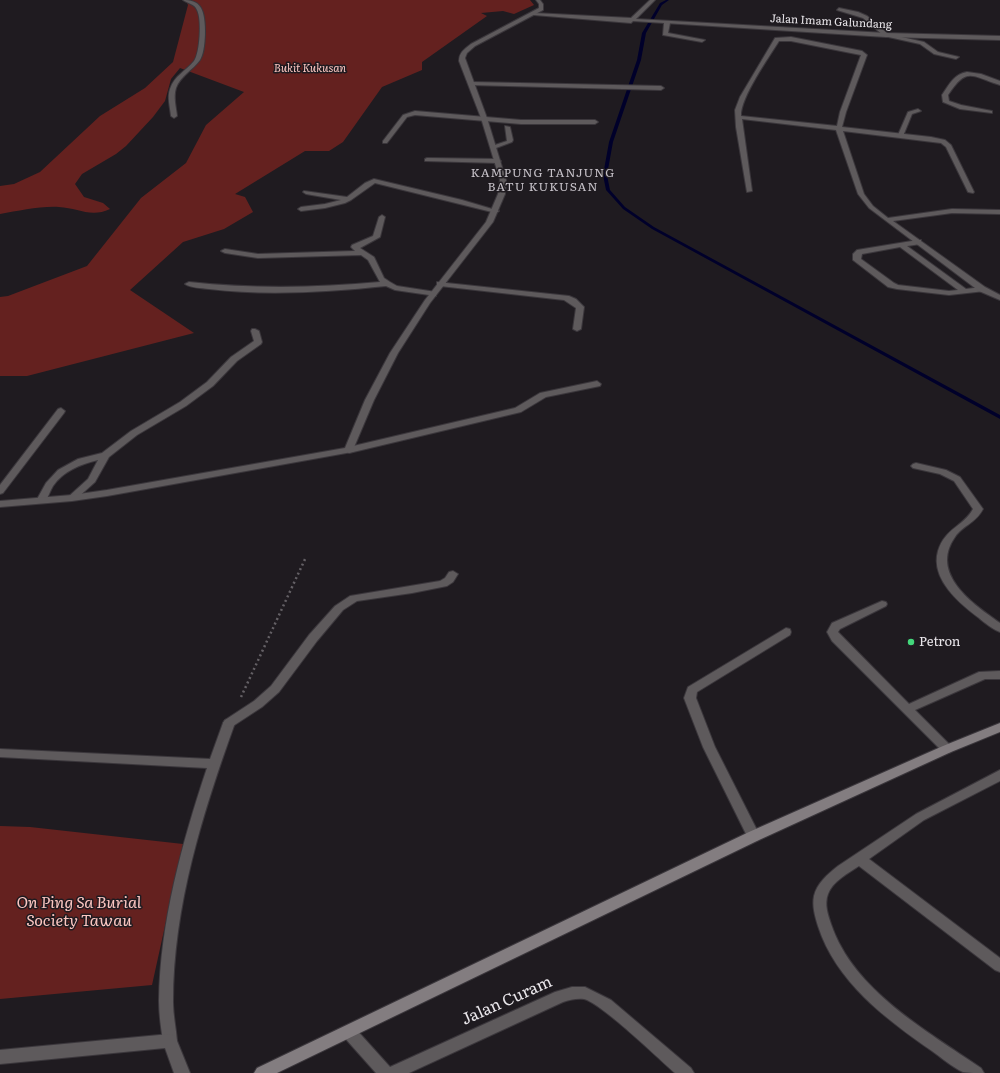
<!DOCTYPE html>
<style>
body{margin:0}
canvas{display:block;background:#1f1b20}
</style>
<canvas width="1000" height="1073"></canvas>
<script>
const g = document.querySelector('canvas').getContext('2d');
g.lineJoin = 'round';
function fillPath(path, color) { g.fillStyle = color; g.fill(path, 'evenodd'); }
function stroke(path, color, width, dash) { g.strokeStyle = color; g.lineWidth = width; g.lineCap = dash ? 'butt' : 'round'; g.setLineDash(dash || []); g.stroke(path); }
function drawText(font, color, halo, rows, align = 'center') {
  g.font = font + ' Literata,serif'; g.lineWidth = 3; g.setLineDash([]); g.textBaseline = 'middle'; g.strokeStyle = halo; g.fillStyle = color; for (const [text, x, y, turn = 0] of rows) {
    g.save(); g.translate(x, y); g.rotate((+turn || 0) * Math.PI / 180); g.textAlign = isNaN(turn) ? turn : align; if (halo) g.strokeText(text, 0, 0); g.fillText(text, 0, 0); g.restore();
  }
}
const green = new Path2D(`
 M186,0H530L534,5L514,14L503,11L481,13L487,16L422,62V70L382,87L343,142L329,151H305L235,194L245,197L253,212L224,229L183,242L130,290L194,333L27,376H0V297L8,296L87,266L141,198L186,163L206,125L244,92L180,68L171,79L165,101L153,117L126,146L116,154L82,174L75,184L84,197L103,203L110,209C91,218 78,208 59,207C39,206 19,211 0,214V186L14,184L40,172L100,116L145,88L173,62L188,5Z
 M0,826L30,827L183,844L152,985L0,999Z`);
const stream = new Path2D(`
 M666,0H669L662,5L646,33L641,60L613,142L607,175L610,190L625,207L654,227L1000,415V419L652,229L623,209L606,190L603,175L609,142L637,60L642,33L660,3Z`);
const path = new Path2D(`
 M241,697L306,557`);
const service = new Path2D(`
 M183,0C190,0 197,1 201,8C207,18 206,51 200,60C193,70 180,76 176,88C173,97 176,107 177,116L174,118L171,116C170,107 167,97 170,89C174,76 186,71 194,61C200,53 202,19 197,10C195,4 187,3 183,0Z
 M839,8L858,12L867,16L888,34L924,42L938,52L959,57L956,59L934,54L920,44L884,36L863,18L837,10Z
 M667,21L670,23L668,33L705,40L702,42L663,35L664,23Z
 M918,109L921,111L912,114L903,136H899L898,135L908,112Z
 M505,126L510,127L513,140L512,142L496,148H492V146L507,141Z
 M918,240H921V244L907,246L966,289L982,287L986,289L985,291L949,295L897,289L888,287L853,260V254L857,250ZM900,247L958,290L949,291L898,285L894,283L861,259L862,254Z
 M61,408L65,411L64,413L3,493L0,494V485L58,409Z
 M882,601L886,602L887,604L886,606L840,629L838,632L909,704L979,672L1000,671V679H985L915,710L951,746L953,749L951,752L947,753L943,752L832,641L827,632L832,623Z
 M786,628L790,629L791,632L790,635L697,692L696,698L715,747L760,836L759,840L754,841L749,840L703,747L684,698L688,687Z
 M229,719L233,720L235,723C203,812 173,906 173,1002C173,1015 176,1028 177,1041L175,1046L170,1048L165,1046L163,1041C161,1028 159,1015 159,1001C160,922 182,843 207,768L0,757V749L210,759L223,723L225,720Z
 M1000,770V781L924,820L869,859L1000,958V972L995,970L859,866C848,873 832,882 828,894C824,904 828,915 831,924C853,990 927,1031 981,1068L984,1073C978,1073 968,1073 963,1072C952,1067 942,1058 932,1051C886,1019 836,982 818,926C815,916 812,906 814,896C817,883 828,874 838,866L916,814Z`);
const minor = new Path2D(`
 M650,0H655L636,19L886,33L1000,36V40L886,37L633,21L631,23L534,15L532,14L534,13L631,18Z
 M791,37L862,51L867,55L846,112L842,127L931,137L945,140L951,145L974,192L973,193L968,192L946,147L941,143L843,131L864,194L873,206L888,218L952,209L1000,210V214L952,213L893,221L985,287L1000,295V300L979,291L869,208L858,194L836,130L742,119L752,191L747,192L736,127L735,110L740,97L775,38ZM779,41H791L861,55L840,112L837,126L741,116C740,98 769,57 779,41Z
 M967,72L981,74L1000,81V85C971,76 967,66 948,95L949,101L961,105L992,111V113L960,109L943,102L942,95C949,85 954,74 967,72Z
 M472,82L661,86L664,88L661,90L470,85L469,84Z
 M415,111L521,120H595L598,122L595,124H521L415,115L407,117L387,143H383V141L403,115Z
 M427,158L498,159L501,161L498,163L425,161V159Z
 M374,179L462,200L499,211L496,213L375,183L351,200L345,203L325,208L301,211L298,209L301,207L325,204L341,200L306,194L303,192L304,191L347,197L365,183Z
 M382,215L385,217L380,237L360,248L374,257L384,278L390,282L397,286L436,292V296L395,290L386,286C327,292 267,296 209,289C202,288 190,288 185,284L189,282C253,289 316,288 380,282L368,260L361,255L258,258L225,253L221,251L225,249L258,254L355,251L351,247L352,245L373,236L379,217Z
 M437,282L569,296L576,299L584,307L581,329L577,331L573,329L576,308L564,300L440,286H437Z
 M252,329H255L259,331L262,342L261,344L237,361L213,386L186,406L137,435L109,457L95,482L75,500H69L67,498L88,479L98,460C81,464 63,471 53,486C50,491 48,498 44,503H38L36,501L46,483L58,470L78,459L102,453L131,431L180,402L207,382L231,357L254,341L251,331Z
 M597,381L601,384L600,386L546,397L521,412L349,453L344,450L349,447L515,408L540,393Z
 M916,463L946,470L960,477L983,509C975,524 963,525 955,537C929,574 973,604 1000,623V632C992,629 985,623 979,618C960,604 930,579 938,551C945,528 964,526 973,509L954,481L940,474L913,468L911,466L913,464Z
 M453,571L458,574L453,582L447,586L412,593L357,601L343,610L317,641L279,692L262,707L233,726L229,727L225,726L223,723L225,720L254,701L271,686L309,635L335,606L350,596L440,581L445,578L449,572Z
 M572,987H585L611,1000L691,1068L694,1073H675C658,1058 601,1003 584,999C577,998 569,1000 563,1002L409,1073H376L344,1037L342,1032L344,1027L349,1025L354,1027L390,1067L555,992Z
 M170,1034L175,1036L190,1073H174L165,1048L0,1064V1050Z`);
const tertiary = new Path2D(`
 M536,0H540L543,4V10L475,46L467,53L465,58L487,118L506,180L505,194L493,222L430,303L398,353L374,400L352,452L107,496L72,501L0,507V501L72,495L107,490L345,448L365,400L390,353L425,300L486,222L498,194L500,180L481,118L459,61C459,52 465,49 471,44L539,8V4Z`);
const secondary = new Path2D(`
 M1000,723V732L951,752L759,840L277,1073H254L257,1068L749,832L943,746Z`);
const markers = [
 [911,642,4,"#43d77b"]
];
const farStreetnames = [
 ["Jalan Imam Galundang",831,22,3]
];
const farParknames = [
 ["Bukit Kukusan",310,69]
];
const farNeighbourhoodnames = [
 ["KAMPUNG TANJUNG",543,173],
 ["BATU KUKUSAN",543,187]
];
const poiNames = [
 ["Petron",919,642]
];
const nearParknames = [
 ["On Ping Sa Burial",79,903],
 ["Society Tawau",79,921]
];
const nearStreetnames = [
 ["Jalan Curam",507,1001,-24]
];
fillPath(green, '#64211f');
fillPath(stream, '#00002a');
stroke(service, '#3b373c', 2);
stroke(minor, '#3b373c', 2);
stroke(tertiary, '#3b373c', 2);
stroke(secondary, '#3b373c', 2);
stroke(path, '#646065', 2.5, [2, 3]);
fillPath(service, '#5e5a5c');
fillPath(minor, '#5e5a5c');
fillPath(tertiary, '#5e5a5c');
fillPath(secondary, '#837d80');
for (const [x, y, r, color] of markers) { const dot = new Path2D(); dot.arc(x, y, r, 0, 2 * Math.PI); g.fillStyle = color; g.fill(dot); stroke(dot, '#1f1b20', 1.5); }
drawText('11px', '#e9e6ea', '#1f1b20', farStreetnames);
drawText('italic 11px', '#fcc6c1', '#1f1b20', farParknames);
g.letterSpacing = '1px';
drawText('12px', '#c5c0c7', '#1f1b20', farNeighbourhoodnames);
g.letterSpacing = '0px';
drawText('13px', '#e9e6ea', '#1f1b20', poiNames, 'left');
drawText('italic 16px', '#fcc6c1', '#1f1b20', nearParknames);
drawText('16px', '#e9e6ea', '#1f1b20', nearStreetnames);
</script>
